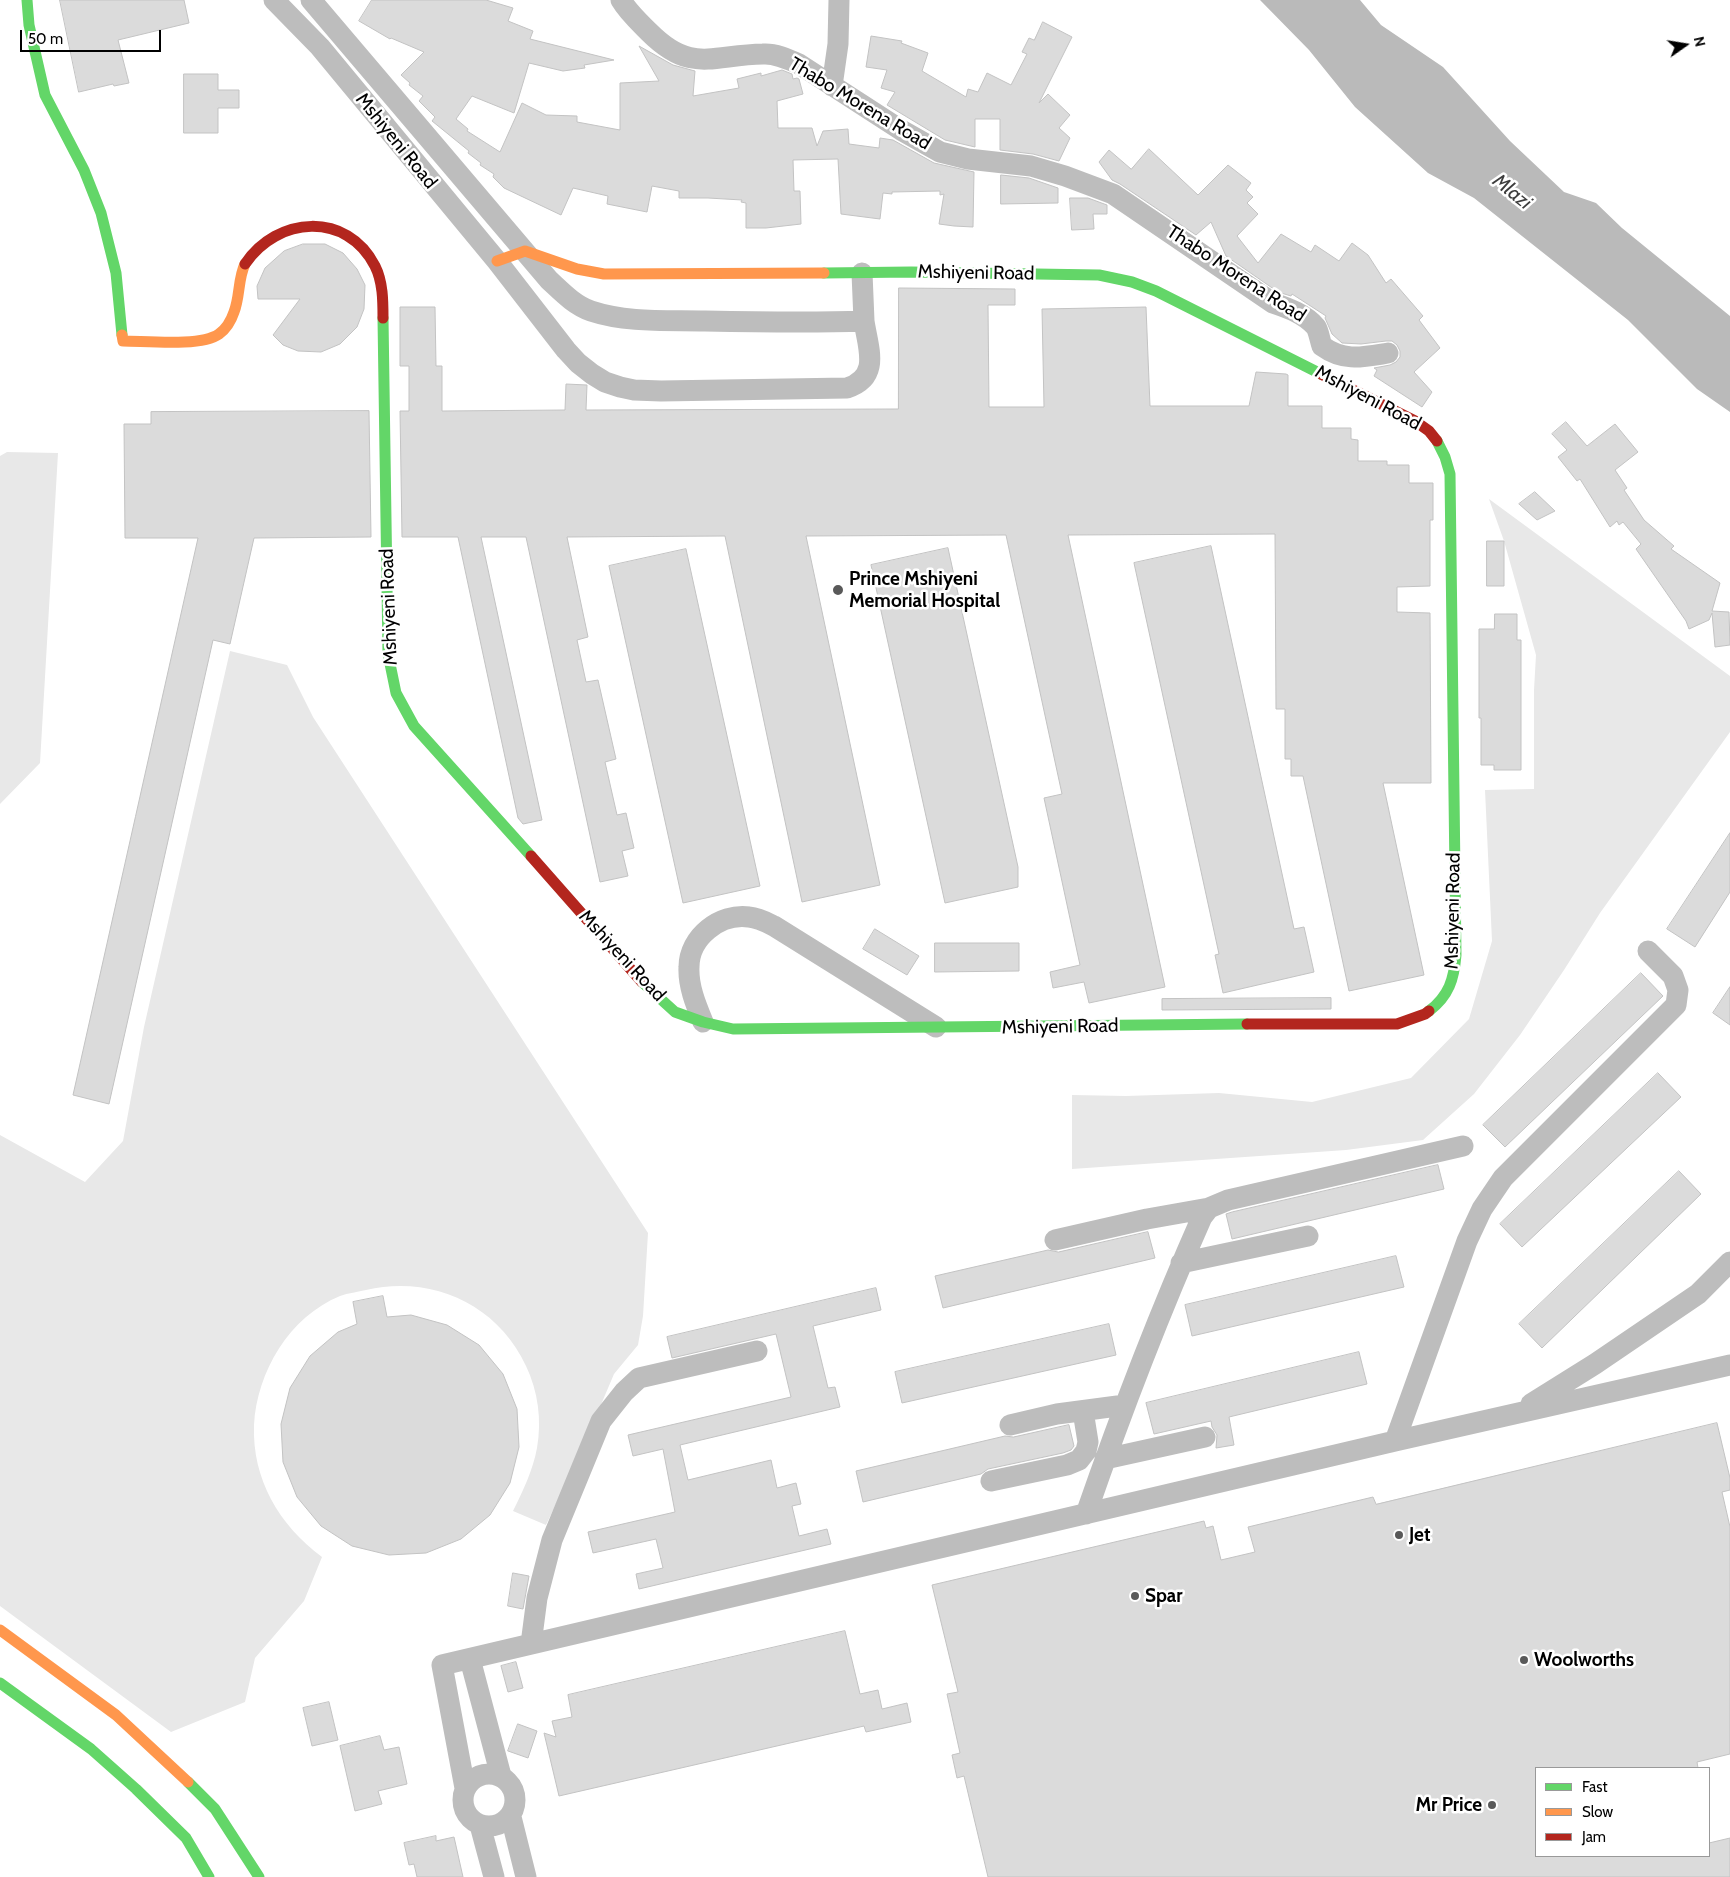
<!DOCTYPE html>
<style>
body{margin:0}
#map{position:relative;width:1730px;height:1877px;overflow:hidden;background:#fff;font-family:Cabin,sans-serif}
canvas{display:block}
.legend{position:absolute;left:1535px;top:1767px;width:175px;height:90px;box-sizing:border-box;background:#fff;border:1px solid #999;margin:0;padding:6px 9px;list-style:none;font-size:15px;color:#000}
.legend li{display:flex;align-items:center;gap:10px;height:25px}
.legend b{width:25px;border:1px solid #999}
.north{position:absolute;left:1660px;top:20px;width:50px;height:50px;-webkit-text-stroke:4px #fff;paint-order:stroke;rotate:77deg;font-size:14px;font-weight:700;line-height:20px;text-align:center;color:#000}
.north::after{content:'';display:block;margin:auto;width:18px;height:22px;background:#000;clip-path:polygon(50% 0,100% 100%,50% 72%,0 100%)}
.scale{position:absolute;left:20px;top:30px;width:141px;height:22px;box-sizing:border-box;border:2px solid #000;border-top:0;padding-left:6px;font-size:15px;line-height:18px;white-space:nowrap;color:#000;-webkit-text-stroke:4px #fff;paint-order:stroke}
</style>
<div id="map">
<canvas width="1730" height="1877"></canvas>
<ul class="legend">
<li><b style="height:6px;background:#63d668"></b>Fast</li>
<li><b style="height:6px;background:#ff974d"></b>Slow</li>
<li><b style="height:6px;background:#b3261e"></b>Jam</li>
</ul>
<div class="north">N</div>
<div class="scale">50 m</div>
</div>
<script>
const g = document.querySelector('canvas').getContext('2d');
g.lineJoin = 'round';
function fillPath(path, color) { g.fillStyle = color; g.fill(path, 'evenodd'); }
function stroke(path, color, width, dash) { g.strokeStyle = color; g.lineWidth = width; g.lineCap = dash ? 'butt' : 'round'; g.setLineDash(dash || []); g.stroke(path); }
function drawText(font, color, halo, rows, align = 'center') {
  g.font = font + ' Cabin,sans-serif'; g.lineWidth = 5; g.setLineDash([]); g.textBaseline = 'middle'; g.strokeStyle = halo; g.fillStyle = color; for (const [text, x, y, turn = 0] of rows) {
    g.save(); g.translate(x, y); g.rotate((+turn || 0) * Math.PI / 180); g.textAlign = isNaN(turn) ? turn : align; if (halo) g.strokeText(text, 0, 0); g.fillText(text, 0, 0); g.restore();
  }
}
const green = new Path2D(`
 M7,452L58,453L40,763L0,804V456Z
 M1489,499L1730,676V732L1600,913L1564,970L1520,1035L1474,1094L1423,1140L1346,1150L1072,1169V1095L1126,1096L1219,1093L1312,1102L1411,1078L1469,1019L1492,941L1485,790L1534,789V690L1536,655L1504,541Z
 M230,651L287,665L313,717L648,1233L643,1316L638,1345L614,1374L586,1440L546,1525L513,1511C523,1491 533,1470 537,1448C542,1420 538,1391 526,1366C497,1304 432,1275 366,1290C358,1292 348,1293 340,1296C289,1317 257,1372 254,1425C252,1479 279,1525 322,1557L304,1601L255,1658L245,1702L171,1732L0,1606V1135L85,1182L123,1141L144,1027Z`);
const water = new Path2D(`
 M1260,0H1360L1381,25L1443,67L1510,141L1564,192L1596,203L1622,228L1730,316V412L1697,389L1628,320L1474,198L1428,173L1355,107L1309,50Z`);
const building = new Path2D(`
 M60,0H184L189,23L118,40L129,83L114,86L113,84L79,92Z
 M372,0H486L513,8L508,21L533,31L530,39L614,60L584,65L585,68L563,71L529,63L514,113L472,96L456,119L468,129L467,131L500,152L522,103L546,115L577,116V122L620,130V83L659,81L639,46L673,65L695,71L693,96L739,88L737,79L761,73V76L782,70L792,74L793,79L797,78L799,79L803,94L777,101L778,128H812L817,146L823,131L848,129L849,144L879,148L880,138L893,140L934,163L974,172L973,227L954,226L939,224L944,194L940,195V191L892,192V194L883,193L880,219L841,214L838,159L793,160L794,191H800L801,224L766,228H746V203L741,202L742,200L708,198H679V191L652,186L647,212L607,204L608,196L573,188L561,215L504,188L493,177L494,174L480,165L481,163L468,153L469,151L432,121L435,117L419,101L423,96L409,85L410,83L401,75L424,52L391,38L390,39L359,21Z
 M1043,22L1072,37L1039,103L1048,94L1070,115L1059,128L1070,138L1059,161L1033,154L1000,150V119H975V147L945,140L887,105L895,92L881,88L887,70L866,67L871,36L902,41L901,43L928,53L922,71L966,97L968,89L978,92L987,73L1011,85L1027,54L1022,52L1029,38L1034,40Z
 M184,74H218V90H239V108H218V133H184Z
 M1149,149L1198,195L1228,165L1251,183L1246,190L1253,197L1247,203L1258,214L1237,236L1258,263L1281,234L1311,252L1315,245L1339,261L1352,243L1368,255L1386,283L1391,279L1423,316L1419,320L1440,348L1414,372L1432,392L1422,407L1374,376L1377,370L1374,368L1390,365L1396,362L1400,357V351L1397,345L1392,341H1386L1361,344L1342,343L1332,334L1325,318L1326,316L1292,294L1291,296L1278,292L1226,256L1211,222L1196,235L1120,184L1112,180L1099,162L1109,150L1131,169Z
 M1001,175L1029,178L1058,188V203L1001,204Z
 M1070,198H1088L1107,205V214H1093L1094,229L1072,230Z
 M303,244H325L343,253L357,269L365,285L364,309L357,327L340,344L321,352L298,351L283,345L273,335L300,299H258L257,286L265,268L284,251Z
 M899,288L1015,289V305H988L989,407H1044L1042,309L1146,307L1150,406H1249L1256,372L1286,374L1288,375V406H1322V428H1351V439L1358,440V461H1387V465H1409V483H1433V520H1430V586L1397,587V612L1430,613L1431,783H1383L1424,975L1349,991L1303,776H1291V759H1285V709H1276L1275,534L1068,535L1165,987L1089,1003L1084,982L1053,988L1050,972L1080,965L1044,798L1062,794L1006,535L806,536L880,885L802,902L725,536L567,537L588,637L577,640L586,682L598,680L616,759L605,762L617,815L626,813L634,848L622,851L628,876L600,882L526,537H481L542,820L523,824L518,818L458,537H402L400,411H409V366H400V307H435L436,366H442V411L565,410L566,384L587,385L586,410L898,409Z
 M369,411L371,537L254,538L230,644L213,640L109,1104L73,1095L198,538H125L124,424H151V412Z
 M1566,422L1587,446L1615,424L1638,452L1615,470L1627,488L1624,490L1644,520L1674,546L1671,549L1720,583L1712,611L1729,612L1730,645L1715,647L1712,613L1709,620L1689,629L1686,621L1636,549L1641,544L1623,522L1619,525L1617,521L1610,527L1580,479L1577,481L1558,457L1567,450L1552,434Z
 M1535,492L1555,511L1537,520L1519,504Z
 M1487,541H1504V586H1487Z
 M1211,546L1294,929L1304,927L1314,972L1223,993L1215,955L1219,954L1134,563Z
 M948,548L1018,867V887L945,903L871,565Z
 M686,549L760,886L683,903L609,566Z
 M1495,614H1517V640H1521V770H1494V765H1481V718H1479V629H1494Z
 M1730,833V892L1695,947L1667,929Z
 M875,929L919,956L907,975L863,949Z
 M935,943H1019V971L935,972Z
 M1641,973L1663,996L1505,1147L1483,1125Z
 M1730,987V1025L1713,1013Z
 M1331,998V1009L1162,1010V999Z
 M1658,1073L1681,1097L1522,1247L1500,1224Z
 M1438,1165L1444,1189L1232,1239L1226,1214L1232,1212Z
 M1679,1171L1701,1194L1542,1348L1519,1324Z
 M1148,1232L1155,1258L943,1308L935,1276L1048,1250L1058,1252Z
 M1396,1256L1404,1287L1192,1336L1185,1305Z
 M876,1288L881,1310L813,1326L828,1388L835,1387L840,1407L680,1445L688,1480L771,1460L777,1488L796,1483L801,1504L792,1506L799,1536L827,1529L831,1544L639,1589L636,1574L663,1568L656,1539L593,1553L588,1532L675,1512L663,1449L633,1456L628,1435L791,1397L776,1334L672,1358L667,1337Z
 M383,1296L387,1317L411,1315L447,1325L479,1345L503,1374L517,1409L519,1447L510,1483L490,1515L461,1539L426,1553L389,1555L352,1546L321,1526L297,1497L283,1462L281,1424L290,1388L310,1356L338,1332L357,1324L353,1302Z
 M1109,1324L1116,1355L902,1403L895,1372Z
 M1359,1352L1367,1384L1229,1417L1234,1445L1216,1448L1217,1435L1212,1427L1211,1421L1154,1434L1146,1403Z
 M1717,1423L1730,1478V1490L1722,1492L1730,1527V1754L1697,1762L1698,1768H1536V1856H1709V1843L1730,1838V1877H988L964,1776L957,1778L952,1755L960,1753L947,1694L958,1692L932,1585L1204,1521L1206,1528L1213,1526L1221,1560L1255,1552L1248,1527L1373,1497L1376,1504Z
 M1069,1425L1074,1446L1071,1450L1063,1453L988,1469L981,1474L863,1502L856,1471L1005,1436L1013,1437Z
 M513,1573L529,1576L523,1609L508,1606Z
 M845,1631L860,1694L878,1690L882,1709L907,1703L911,1722L866,1732L864,1726L559,1796L544,1733L556,1737L552,1721L572,1717L568,1695Z
 M516,1662L523,1688L508,1692L501,1666Z
 M329,1702L338,1740L312,1746L303,1708Z
 M518,1724L537,1731L528,1758L508,1751Z
 M380,1736L384,1750L399,1747L407,1784L378,1791L382,1804L355,1811L340,1746Z
 M436,1836V1841L454,1837L463,1877H417L414,1864L409,1865L404,1843Z`);
const street = new Path2D(`
 M274,0L320,47L497,261L566,350L578,363L592,374L605,382L620,387L634,390L661,391L847,388C881,377 868,348 864,321C811,323 758,322 705,321C668,320 627,323 591,311C574,305 562,292 549,280L311,0
 M621,0C628,12 639,22 649,32C691,74 711,55 763,54C775,53 788,59 799,64L901,130L940,152L968,159L1031,166L1065,176L1113,194L1273,303C1288,308 1305,314 1316,327C1319,332 1320,341 1322,346C1344,362 1363,357 1388,353
 M832,86L838,44L839,0
 M862,273L864,321
 M703,1022C696,1005 688,986 689,967C689,937 720,913 749,917C759,918 766,922 774,926L936,1027
 M1055,1240L1147,1219L1209,1208
 M1181,1263L1308,1236
 M1531,1404L1595,1364L1698,1294L1730,1262
 M1010,1425L1057,1414L1125,1405
 M1395,1441L1467,1241L1482,1209L1503,1178L1676,1005L1678,990L1673,976L1648,951
 M1105,1459L1205,1437
 M991,1481L1067,1465L1079,1460L1086,1451L1088,1442L1083,1411
 M1086,1514C1121,1413 1159,1314 1202,1217L1209,1208L1228,1200L1463,1146
 M531,1644L537,1598L552,1540L601,1421L624,1392L639,1378L757,1351
 M470,1659L501,1776
 M463 1800a26 26 0 1 1 52 0a26 26 0 1 1-52 0Z
 M465,1788L442,1665L1395,1441L1730,1365
 M511,1817L526,1877
 M480,1825L494,1877`);
const fast = new Path2D(`
 M27,0L29,25L45,95L84,170L101,213L116,273L122,335
 M824,273L911,272L1099,275L1132,282L1156,291L1321,374
 M383,318L388,654L396,693L414,726L531,856
 M642,982L675,1012L703,1022L733,1029L1247,1024
 M1429,1011C1449,996 1454,979 1456,955L1450,474L1445,457L1437,441
 M0,1683L91,1749L136,1789L186,1838L209,1877
 M188,1782L215,1809L259,1877`);
const slow = new Path2D(`
 M497,261L525,251L577,269L604,274L824,273
 M122,335L123,341C145,341 201,347 219,334C226,329 231,321 234,312C240,297 238,278 245,264
 M0,1630L116,1715L188,1782`);
const jam = new Path2D(`
 M245,264C277,216 347,211 375,266C383,282 383,301 383,318
 M1321,374L1415,421L1429,431L1437,441
 M531,856L642,982
 M1247,1024H1397L1425,1014L1429,1011`);
const markers = [
 [838,590,6,"#595959"],
 [1399,1535,5,"#595959"],
 [1135,1596,5,"#595959"],
 [1524,1660,5,"#595959"],
 [1492,1805,5,"#595959"]
];
const streetNames = [
 ["Thabo Morena Road",860,104,31],
 ["Mshiyeni Road",396,141,51],
 ["Mshiyeni Road",976,273,1],
 ["Thabo Morena Road",1236,274,33],
 ["Mshiyeni Road",1368,398,28],
 ["Mshiyeni Road",389,607,-92],
 ["Mshiyeni Road",1453,911,-89],
 ["Mshiyeni Road",622,956,47],
 ["Mshiyeni Road",1060,1027,-1]
];
const poiNames = [
 ["Prince Mshiyeni",849,579],
 ["Memorial Hospital",849,601],
 ["Jet",1409,1535],
 ["Spar",1145,1596],
 ["Woolworths",1534,1660],
 ["Mr Price",1482,1805,"right"]
];
const waterNames = [
 ["Mlazi",1512,192,39]
];
fillPath(green, '#e8e8e8');
fillPath(water, '#bababa');
fillPath(building, '#dbdbdb');
stroke(building, '#c3c3c3', 1);
stroke(street, '#bdbdbd', 21);
stroke(fast, '#63d668', 11);
stroke(slow, '#ff974d', 11);
stroke(jam, '#b3261e', 11);
for (const [x, y, r, color] of markers) { const dot = new Path2D(); dot.arc(x, y, r, 0, 2 * Math.PI); g.fillStyle = color; g.fill(dot); stroke(dot, '#fff', 2); }
drawText('19px', '#000', '#fff', streetNames);
drawText('bold 19px', '#000', '#fff', poiNames, 'left');
drawText('italic 20px', '#3d3d3d', '#fff', waterNames);
</script>
